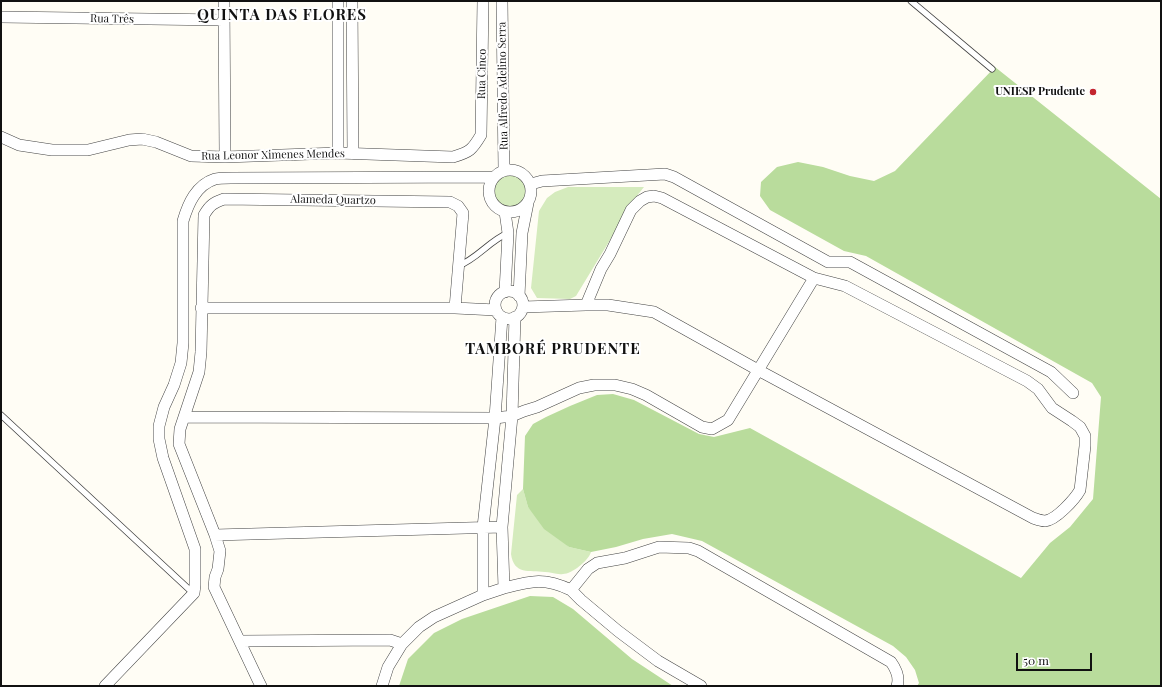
<!DOCTYPE html>
<meta charset="utf-8">
<style>
body{margin:0}
#map{position:relative;width:1162px;height:687px;overflow:hidden;background:#fffdf5;font-family:"Playfair Display",serif}
canvas{display:block}
.frame{position:absolute;inset:0;border:2px solid #111;pointer-events:none}
.scale{position:absolute;left:1016px;top:653px;width:76px;height:18px;box-sizing:border-box;border:2px solid #111;border-top:0;padding-left:5px;font-size:12px;line-height:14px;white-space:nowrap;color:#111;-webkit-text-stroke:3px #fff;paint-order:stroke}
</style>
<div id="map">
<canvas width="1162" height="687"></canvas>
<div class="frame"></div>
<div class="scale">50 m</div>
</div>
<script>
const g = document.querySelector('canvas').getContext('2d');
g.lineJoin = 'round';
function fillPath(path, color) { g.fillStyle = color; g.fill(path, 'evenodd'); }
function stroke(path, color, width, dash) { g.strokeStyle = color; g.lineWidth = width; g.lineCap = dash ? 'butt' : 'round'; g.setLineDash(dash || []); g.stroke(path); }
function drawText(font, color, halo, rows, align = 'center') {
  g.font = font + ' "Playfair Display",serif'; g.lineWidth = 4; g.setLineDash([]); g.textBaseline = 'middle'; g.strokeStyle = halo; g.fillStyle = color; for (const [text, x, y, turn = 0] of rows) {
    g.save(); g.translate(x, y); g.rotate((+turn || 0) * Math.PI / 180); g.textAlign = isNaN(turn) ? turn : align; if (halo) g.strokeText(text, 0, 0); g.fillText(text, 0, 0); g.restore();
  }
}
const green = new Path2D(`
 M493 191a17 17 0 1 1 34 0a17 17 0 1 1-34 0Z
 M568,187H644L632,202L607,245L576,296L570,299L537,298L531,288L539,211L547,198L555,192Z
 M523,489L528,507L569,547L591,552C589,560 572,574 563,574C557,575 550,572 545,572C529,570 514,575 511,554L517,495Z`);
const forest = new Path2D(`
 M995,67L1161,199V686H917L919,683L915,670L906,657L893,646L702,541L672,534L643,539L616,547L591,552L569,547L544,529L528,507L523,489L525,436L533,424L546,417L570,406L597,395L613,394L634,400L699,434L714,437L750,428L1021,578L1050,543L1070,527L1093,499L1101,397L1092,383L866,256L844,251L770,210L760,196L761,182L777,167L798,162L823,167L850,176L874,181L895,171Z
 M530,596L553,597L573,609L632,659L673,686H399L408,659L434,633L462,619Z`);
const service = new Path2D(`
 M911,1L992,69
 M458,266C477,259 489,241 508,233
 M1,415L193,593`);
const minor = new Path2D(`
 M224,1L225,157
 M338,1V153
 M352,1L353,154
 M502,1L504,170
 M1,17L224,20
 M1,137L19,145L52,150H88L129,140L142,139L156,142L191,156L225,157L338,153L453,157C470,152 472,150 481,135L483,1
 M489 191a21 21 0 1 1 42 0a21 21 0 1 1-42 0Z
 M531,184L542,181L665,174L674,177L828,262H850L1051,372L1073,393
 M495 305a14 14 0 1 1 28 0a14 14 0 1 1-28 0Z
 M505,292L508,233L505,212
 M519,296L522,233L528,203
 M523,307L586,305H608L654,312L758,370L1033,518C1036,519 1041,521 1045,521C1056,520 1075,499 1080,490L1085,446V436L1080,427L1072,421L1052,408L1038,389L1027,381L845,286L814,278L662,198L654,196L647,197L640,201L631,210L610,254L601,269L586,305
 M201,308H455L496,310
 M502,317L495,418L483,527V595L504,588L502,527L512,416L515,317
 M184,417L495,418L512,416L524,411L537,407L579,388L594,385H615L632,389L646,395L702,427L712,429L728,420L814,278
 M215,535L502,527
 M504,588C531,581 544,577 571,590L588,569L597,563L625,558L659,547L689,548L698,551L891,662C896,669 900,677 897,686
 M571,590L581,600L618,631L658,661L701,686
 M240,641L390,640L402,644
 M105,686L194,593L195,585V549L163,458L159,439V426L164,407L174,385L181,363L183,343V221C188,204 196,185 215,179C219,178 226,178 231,178L494,177
 M261,686L258,680L214,587L215,577L218,569L220,551L215,535L179,444L180,429L199,372L201,352L204,215C210,205 213,203 224,199L450,202L458,206L463,213L455,308
 M382,686L388,667L402,644L419,627L434,617L483,595`);
const markers = [
 [1093,92,4,"#c4262e"]
];
const streetNames = [
 ["Rua Três",112,19,1],
 ["Rua Cinco",482,74,-89],
 ["Rua Alfredo Adelino Serra",503,86,-91],
 ["Rua Leonor Ximenes Mendes",273,155,-1],
 ["Alameda Quartzo",333,200,1]
];
const poiNames = [
 ["UNIESP Prudente",1085,92]
];
const districtNames = [
 ["QUINTA DAS FLORES",282,15],
 ["TAMBORÉ PRUDENTE",553,349]
];
fillPath(green, '#d5ebbd');
fillPath(forest, '#b9dc9c');
stroke(service, '#444', 7);
stroke(minor, '#444', 12);
stroke(service, '#fff', 5.5);
stroke(minor, '#fff', 11);
for (const [x, y, r, color] of markers) { const dot = new Path2D(); dot.arc(x, y, r, 0, 2 * Math.PI); g.fillStyle = color; g.fill(dot); stroke(dot, '#fff', 1.5); }
drawText('11px', '#111', '#fff', streetNames);
drawText('bold 11px', '#111', '#fff', poiNames, 'right');
g.letterSpacing = '1px';
drawText('bold 15px', '#111', '#fff', districtNames);
g.letterSpacing = '0px';
</script>
